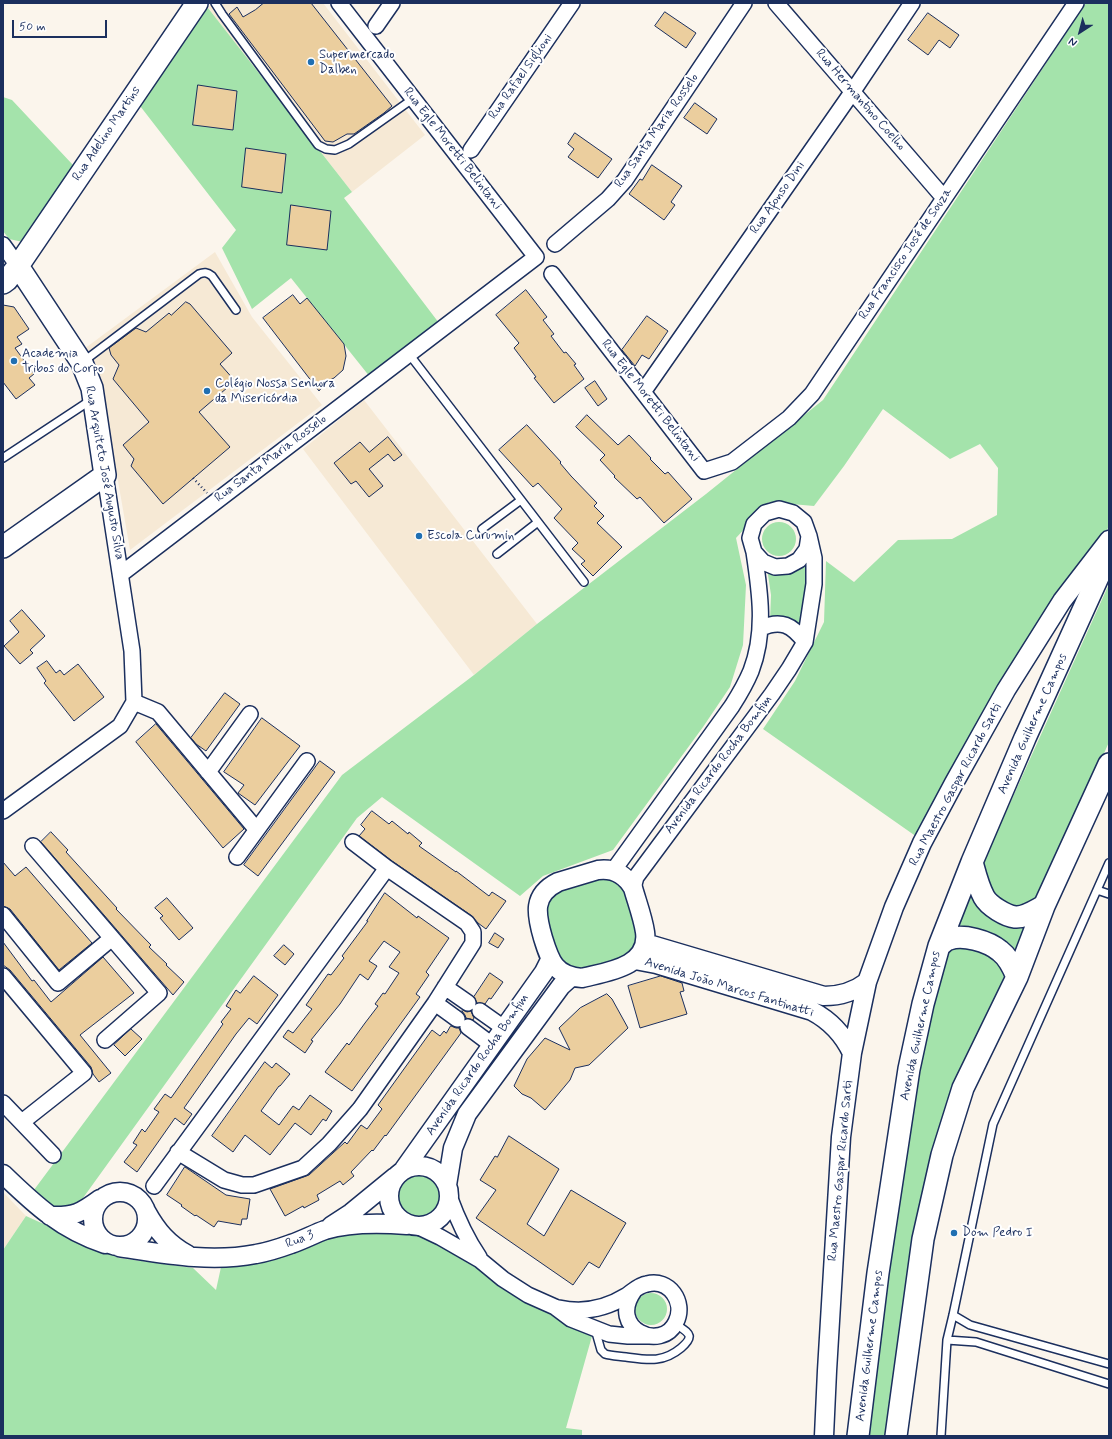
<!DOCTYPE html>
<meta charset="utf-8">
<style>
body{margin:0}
#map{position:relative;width:1112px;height:1439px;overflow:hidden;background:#fbf5ec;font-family:Mynerve,sans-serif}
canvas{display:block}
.frame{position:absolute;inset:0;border:4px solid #1b2f5e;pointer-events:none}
.north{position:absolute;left:1060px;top:12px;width:40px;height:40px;-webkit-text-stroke:3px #fff;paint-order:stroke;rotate:216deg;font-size:11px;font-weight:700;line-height:16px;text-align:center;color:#1b2f5e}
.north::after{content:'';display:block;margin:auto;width:14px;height:18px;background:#1b2f5e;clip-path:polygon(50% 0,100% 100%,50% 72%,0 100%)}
.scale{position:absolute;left:12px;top:20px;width:95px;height:18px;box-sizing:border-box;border:2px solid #1b2f5e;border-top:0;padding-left:5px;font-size:12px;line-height:14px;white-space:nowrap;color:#1b2f5e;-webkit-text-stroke:3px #fff;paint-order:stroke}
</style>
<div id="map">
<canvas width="1112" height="1439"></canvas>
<div class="frame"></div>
<div class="north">N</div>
<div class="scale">50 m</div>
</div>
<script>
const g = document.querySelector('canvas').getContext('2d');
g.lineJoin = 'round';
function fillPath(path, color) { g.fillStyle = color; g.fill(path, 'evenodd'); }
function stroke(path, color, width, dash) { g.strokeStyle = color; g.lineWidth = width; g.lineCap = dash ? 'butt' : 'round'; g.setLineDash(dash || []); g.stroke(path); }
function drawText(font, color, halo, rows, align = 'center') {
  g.font = font + ' Mynerve,sans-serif'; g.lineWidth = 4; g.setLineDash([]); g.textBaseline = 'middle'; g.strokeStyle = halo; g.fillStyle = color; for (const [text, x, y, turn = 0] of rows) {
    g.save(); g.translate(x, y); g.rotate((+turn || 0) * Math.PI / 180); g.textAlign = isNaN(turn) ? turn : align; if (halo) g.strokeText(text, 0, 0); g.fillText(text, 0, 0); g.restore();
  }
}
const built = new Path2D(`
 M212,3H323L425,135L352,192L208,8Z
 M215,252L252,317L322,405L130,550L100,377L92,356L84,349Z
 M364,400L537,624L474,675L303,449Z
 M3,1192L26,1216L3,1250Z`);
const green = new Path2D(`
 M1086,3H1109V525L1107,530L1056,595L917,837L763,729L795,681L824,622L826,561L854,582L898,540L952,539L997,515L998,468L980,444L950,459L883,409L844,466L814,506L769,502L736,538L746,585L743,645L730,687L703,727L613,850L543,876L520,896L382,797L357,818L70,1216L28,1198L342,775L474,675L537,624L706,494L823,400Z
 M208,8L352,192L344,198L439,323L370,377L291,278L252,309L222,248L236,230L137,102Z
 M3,97L12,100L73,165L23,242L9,239L3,231Z
 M762 539a17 17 0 1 1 34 0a17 17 0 1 1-34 0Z
 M807,565L808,590L801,627L793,619L778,617L770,621L771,595L767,568C786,576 790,574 807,565Z
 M1109,584V742L1041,897L1023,908L1002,904L987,887L983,863Z
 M971,873L981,901L1036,915L1018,966L948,935Z
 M600,877L615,880L626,891L638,934L636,945L627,957L581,971L573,969L559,960L545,918L546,905L557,891Z
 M961,941L998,955L1012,979L965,1077L890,1436H863L912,1074L944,946Z
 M393 1196a25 25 0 1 1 50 0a25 25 0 1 1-50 0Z
 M26,1216L119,1258L193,1268L216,1290L223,1258L321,1232L407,1225L594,1329L566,1428L582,1430V1436H3V1250Z
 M635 1309a16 16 0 1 1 32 0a16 16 0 1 1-32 0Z`);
const building = new Path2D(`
 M264,3H311L392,106L384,113L354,134H347L333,142L325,141L229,14L237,7L243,17L255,10Z
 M665,12L696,33L686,48L655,26Z
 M928,13L959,35L950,48L939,40L928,55L908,40Z
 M198,85L237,91L233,130L193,125Z
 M695,103L717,119L707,134L684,118Z
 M575,133L612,159L598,178L568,157L574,149L568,144Z
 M246,148L286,154L282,193L242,187Z
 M652,165L682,186L671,202L675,205L664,220L629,194L640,179L642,180Z
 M291,205L331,211L327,250L287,245Z
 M526,290L547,317L543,320L554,334L551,336L564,353L566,352L576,364L574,365L584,379L554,403L534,378L536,377L514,348L519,343L496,315Z
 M293,295L300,304L307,298L344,344L346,356L343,370L334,378L326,382L319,391L263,318Z
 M186,302L190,304L232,353L220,364L235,381L199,412L230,447L163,504L131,466L134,459L123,445L149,422L113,379L119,365L111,355L109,348L136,328L146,332L169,313L171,315Z
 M3,305L14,307L29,329L17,337L22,344L15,348L34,374L29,378L35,385L16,399L3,382Z
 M647,316L668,331L649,359L642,355L635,366L622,350Z
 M595,381L607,399L598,406L585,388Z
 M587,415L618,445L629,435L651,458L650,459L665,474L668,472L692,499L664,523L640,497L637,499L614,477L615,476L600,460L605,455L576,427Z
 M527,425L561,462L560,463L571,476L597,503L594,506L604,516L597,523L622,547L593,576L581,564L585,561L572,549L578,543L554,518L562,509L538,483L533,487L499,450Z
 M388,437L402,455L394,461L388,454L369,469L383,486L369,497L356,481L351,484L334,463L360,442L369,452Z
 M22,610L45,636L30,650L33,653L20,664L4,646L19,632L10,621Z
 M47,661L56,673L60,670L64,675L78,664L104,697L74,721L44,683L46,681L37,668Z
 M225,693L240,704L206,751L196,744L191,738Z
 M262,718L300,746L255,805L238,793L244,785L224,772Z
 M156,724L244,829L223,848L136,742Z
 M320,761L335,772L258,876L244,865Z
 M372,811L389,824L392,821L408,834L409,832L422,843L419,846L456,872V871L489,896L492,892L506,901L486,929L478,923L472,916L392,861L359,836L365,829L361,825Z
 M51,832L68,850L66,852L117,908L116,909L151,945L149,947L167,964L166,965L184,982L173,995L41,842Z
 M3,862L15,876L26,867L92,943L59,970L10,909L3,906Z
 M385,893L417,918L418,916L449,938L426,972L429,975L416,994L420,997L352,1091L325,1072L347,1043L349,1045L365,1023L378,1006L375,1004L383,993L385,994L399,973L389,967L400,952L384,941L369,961L377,966L368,980L360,974L340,1004L311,1040L313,1041L305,1053L283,1037L288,1030L293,1033L312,1009L306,1005L328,974L331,975L344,958L342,956L368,921H367Z
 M167,898L193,928L179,940L160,918L163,916L155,908Z
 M495,933L504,939L498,948L489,943Z
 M3,942L32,981L34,980L51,1002L103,957L134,993L80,1035L111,1073L99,1082L93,1074L91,1067L10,970L3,965Z
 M284,945L294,954L285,965L274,956Z
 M490,973L503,982L491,999L489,998L485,1004L477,1003L474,997Z
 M254,976L278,995L257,1024L249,1018L236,1034L184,1108L192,1114L184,1125L175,1118L137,1172L124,1162L137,1145L133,1143L142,1129L145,1132L159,1112L154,1109L165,1094L171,1098L223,1024L221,1022L231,1009L226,1006L236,990L240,993Z
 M661,976L682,983L684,991L680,992L687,1014L640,1028L628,986Z
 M607,994L612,999L628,1028L589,1065L575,1068L570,1080L545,1110L531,1098L522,1094L514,1086L527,1059L545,1038L570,1050L559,1028L580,1008Z
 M463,1010L467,1012L471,1011L474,1018L473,1020L466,1018L465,1015L462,1011Z
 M451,1026L456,1028H459L461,1033L386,1136L385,1135L373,1151L372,1150L351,1172L354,1176L343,1185L340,1181L317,1195L319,1200L304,1208L303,1206L285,1216L270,1189L309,1175L345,1142L347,1144L361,1125L367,1129L382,1109L378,1105L432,1030L440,1036L444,1031L446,1033Z
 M131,1029L142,1039L125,1056L114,1045Z
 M265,1062L272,1068L276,1063L290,1074L280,1086H279L261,1111L279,1125L293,1106L299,1110L310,1095L332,1111L326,1121L323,1119L311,1135L295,1123L270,1155L245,1135L233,1152L212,1136Z
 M509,1136L559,1169L527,1224L544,1236L571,1190L626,1223L599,1268L589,1262L573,1285L476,1218L496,1190L480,1180L495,1156L497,1157Z
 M185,1167L226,1195L250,1199L247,1219H242L241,1225L218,1221L214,1227L196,1215L195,1216L181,1206L182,1205L167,1195Z`);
const path = new Path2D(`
 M193,478L207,493`);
const service = new Path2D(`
 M215,3L222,14L318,145L326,149L335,150L349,144L414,98
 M409,354L584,582
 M84,361L199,274C204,272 207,272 212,276L236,310
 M3,458L91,400
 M482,529L521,500
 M497,554L538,522
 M1097,890L1109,894
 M953,1315L970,1325L1109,1364
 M595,1329L601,1350L605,1354C611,1356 619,1356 626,1357C648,1360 663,1363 681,1348C696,1335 688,1333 676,1324
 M947,1340L976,1342L1109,1384
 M941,1436L947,1340L953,1315L993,1124L1109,863`);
const minor = new Path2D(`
 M776,3L944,198
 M376,26L392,3
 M471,150L572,3
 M555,244L608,199L625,180L744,3
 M3,245L18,266
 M552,274L704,471L732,462L789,418L812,394L1076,3
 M643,392L853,91L912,3
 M105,475L132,651L134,702
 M121,574L536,257L339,3
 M761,628C781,619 792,625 805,642
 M134,702L158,712L256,829
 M208,772L250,714
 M3,811L120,726L134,702
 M33,846L159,993L105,1040
 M237,857L307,761
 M613,871L732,706C739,695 746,683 751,671C766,632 760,592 754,552
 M633,888L636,877L639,873L772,694L789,669L805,642L814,584V558L809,536L804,522L793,513L779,509L765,513L754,524L750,538L754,552L763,562L775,567L788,566L799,560L807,549L809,536
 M3,915L58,983L112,938
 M3,976L84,1073L22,1122
 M445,987L468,1003
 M435,1003L457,1019
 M480,1011L504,1028
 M468,1027L492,1045
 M3,1103L53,1155
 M178,1152L224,1180L242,1185H254L303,1168L329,1144L360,1109L435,1003L473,943V932L467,923L387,868L353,842
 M154,1186L387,868
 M449,1196C457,1218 466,1238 479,1257
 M419,1227L440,1237L480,1260L503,1279L528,1295L555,1307L571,1319L609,1334L628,1336H648
 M559,1308C582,1313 605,1309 626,1296C632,1292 639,1285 647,1284C669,1278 686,1302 676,1322C662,1353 607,1329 634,1291`);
const tertiary = new Path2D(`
 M598,870C613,868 625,874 633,888C637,902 643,918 645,932C650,967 606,972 582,978C555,976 550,961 543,938C536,914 532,895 558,882Z
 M645,943L824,996C841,996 854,992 867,982
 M635,960L656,964L812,1011C831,1021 843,1034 852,1053
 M389 1196a30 30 0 1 1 60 0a30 30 0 1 1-60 0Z
 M404,1169L544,972L550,960
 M3,1174C35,1205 62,1230 105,1244
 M447,1185L453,1148L467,1114L561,986L571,977
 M93 1219a27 27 0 1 1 54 0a27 27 0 1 1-54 0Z
 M146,1211C157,1231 168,1244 188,1255
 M50,1216C74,1217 81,1213 100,1199
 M331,1226L351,1213L395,1177
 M119,1247C165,1254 210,1263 256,1254C268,1252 280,1248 291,1244C303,1240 314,1234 325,1230C351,1222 381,1223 407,1225
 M824,1436L827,1371L841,1137L852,1053L867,982L894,907L922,843L954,783L1006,690L1062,601L1109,540`);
const secondary = new Path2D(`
 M3,283L7,280L18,266L197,3
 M3,547L105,475L92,388L82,363L18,266
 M972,862C975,873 978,886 984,897C989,906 1006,916 1015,917C1025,918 1036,910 1044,906
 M939,946C942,944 945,940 949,939C963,934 988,941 1000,951C1008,957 1013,967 1017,977
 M858,1436L878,1273L909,1069L923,1004L939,946L972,862L1025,738L1109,553
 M896,1436L923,1239L942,1155L963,1088L1017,977L1044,906L1109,764`);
const markers = [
 [311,62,4,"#1f6fb2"],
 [14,361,4,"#1f6fb2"],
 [207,391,4,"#1f6fb2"],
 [419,536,4,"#1f6fb2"],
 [954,1233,4,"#1f6fb2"]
];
const poiNames = [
 ["Supermercado",319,55],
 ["Dalben",319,70],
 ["Academia",22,354],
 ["Tribos do Corpo",22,369],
 ["Colégio Nossa Senhora",215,384],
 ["da Misericórdia",215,399],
 ["Escola Curumin",427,536],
 ["Dom Pedro I",962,1233]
];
const streetNames = [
 ["Rua Rafael Siglioni",521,77,-55],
 ["Rua Hermantino Coelho",860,100,49],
 ["Rua Santa Maria Rosselo",657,131,-55],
 ["Rua Adelino Martins",107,134,-56],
 ["Rua Egle Moretti Belintani",452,149,52],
 ["Rua Afonso Dini",778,198,-55],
 ["Rua Francisco José de Souza",906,254,-56],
 ["Rua Egle Moretti Belintani",650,401,52],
 ["Rua Santa Maria Rosselo",271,459,-37],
 ["Rua Arquiteto José Augusto Silva",104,473,80],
 ["Avenida Guilherme Campos",1033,724,-66],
 ["Avenida Ricardo Rocha Bomfim",719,765,-53],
 ["Rua Maestro Gaspar Ricardo Sarti",956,785,-62],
 ["Avenida João Marcos Fantinatti",729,988,17],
 ["Avenida Guilherme Campos",921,1026,-78],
 ["Avenida Ricardo Rocha Bomfim",478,1065,-55],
 ["Rua Maestro Gaspar Ricardo Sarti",841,1171,-85],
 ["Rua 3",300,1240,-21],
 ["Avenida Guilherme Campos",870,1346,-83]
];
fillPath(built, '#f6e9d5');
fillPath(green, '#a4e3ab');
fillPath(building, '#ebce9e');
stroke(building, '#1b2f5e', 1);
stroke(service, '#1b2f5e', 10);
stroke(minor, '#1b2f5e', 18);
stroke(tertiary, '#1b2f5e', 21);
stroke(secondary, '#1b2f5e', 24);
stroke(path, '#1b2f5e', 2.5, [1, 3]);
stroke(service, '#fff', 7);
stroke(minor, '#fff', 15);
stroke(tertiary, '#fff', 18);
stroke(secondary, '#fff', 21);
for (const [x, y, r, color] of markers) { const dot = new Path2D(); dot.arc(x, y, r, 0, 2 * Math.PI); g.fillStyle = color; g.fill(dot); stroke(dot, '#fff', 1.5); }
drawText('13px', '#1b2f5e', '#fff', poiNames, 'left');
drawText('13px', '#1b2f5e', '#fff', streetNames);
</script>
